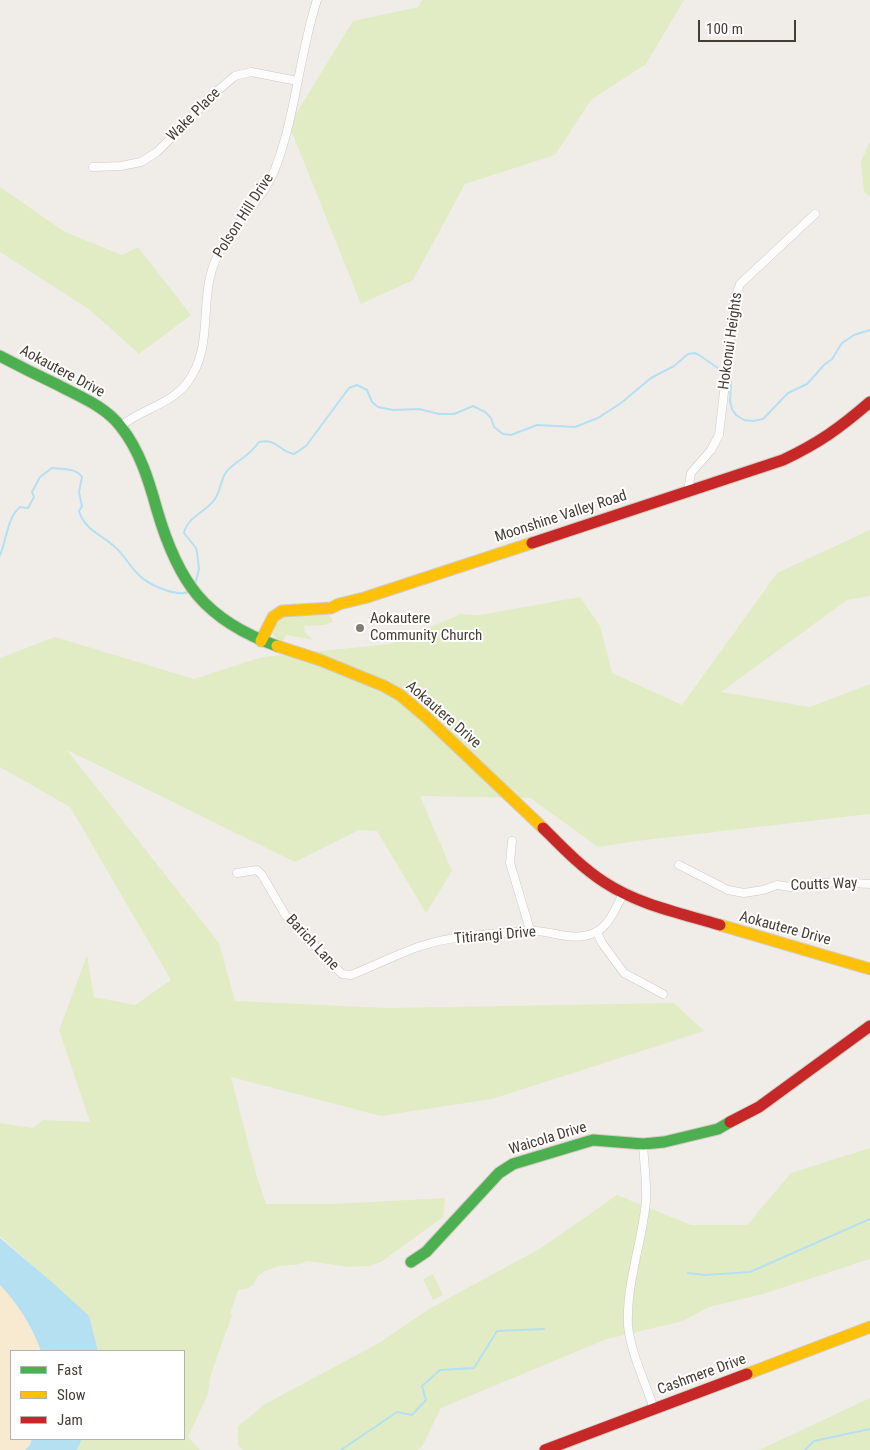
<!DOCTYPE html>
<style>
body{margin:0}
#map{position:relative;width:870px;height:1450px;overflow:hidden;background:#f0ede8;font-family:"Roboto Condensed",sans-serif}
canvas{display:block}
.legend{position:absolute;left:10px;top:1350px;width:175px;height:90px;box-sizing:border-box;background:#fff;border:1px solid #b5b1ae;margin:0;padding:6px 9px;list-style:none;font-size:15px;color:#463d34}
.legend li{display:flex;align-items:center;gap:10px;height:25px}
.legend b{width:25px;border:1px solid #b5b1ae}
.scale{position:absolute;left:698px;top:20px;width:98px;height:22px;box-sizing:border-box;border:2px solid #463d34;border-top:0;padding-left:6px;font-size:15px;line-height:18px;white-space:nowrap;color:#463d34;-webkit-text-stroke:4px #fff;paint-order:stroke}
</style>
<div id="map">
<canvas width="870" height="1450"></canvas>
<ul class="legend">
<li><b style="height:6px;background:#4caf50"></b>Fast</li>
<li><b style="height:6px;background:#ffc107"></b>Slow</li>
<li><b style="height:6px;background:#c62828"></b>Jam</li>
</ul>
<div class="scale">100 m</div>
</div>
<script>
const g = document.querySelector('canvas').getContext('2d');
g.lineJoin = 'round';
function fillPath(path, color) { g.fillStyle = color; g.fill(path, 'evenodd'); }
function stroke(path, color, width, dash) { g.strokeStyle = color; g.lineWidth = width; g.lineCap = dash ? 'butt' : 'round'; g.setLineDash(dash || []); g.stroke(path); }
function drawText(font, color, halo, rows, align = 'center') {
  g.font = font + ' "Roboto Condensed",sans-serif'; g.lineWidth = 4; g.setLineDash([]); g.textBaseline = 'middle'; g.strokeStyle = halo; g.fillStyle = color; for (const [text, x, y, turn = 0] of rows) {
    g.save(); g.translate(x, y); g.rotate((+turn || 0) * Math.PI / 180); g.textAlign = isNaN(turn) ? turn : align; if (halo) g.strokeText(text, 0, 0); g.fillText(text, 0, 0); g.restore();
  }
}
const green = new Path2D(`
 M422,0H684L646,64L591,100L555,155L465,184L413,280L361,304L289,125L353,21L418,7Z
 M870,141V197L864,192L861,162Z
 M0,187L65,232L122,255L138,247L191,315L139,354L90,310L0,252Z
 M870,530V596L847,600L721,692L810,707L870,684V814L637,841L598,847L530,798L420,796L452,871L426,913L377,831L359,830L295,862L67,750L219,943L235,1001L387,1008L674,1003L704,1031L492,1099L381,1116L231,1077L257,1177L266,1204H334L445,1198L443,1217L381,1262L369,1266L348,1267L308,1261L296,1265L279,1266L265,1271L258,1276L253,1285L246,1289L238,1290L230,1314L232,1315L210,1377L208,1394L188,1437L200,1450H77L82,1439H184V1351H98L88,1316L0,1236V1123L33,1128L43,1120L90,1122L59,1030L87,955L94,997L135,1005L171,980L70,807L0,767V658L55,637L194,679L262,657L390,644L461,614L480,615L580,597L600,626L612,673L682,705L777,573Z
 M324,612L330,616L333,622L324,625L304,626L305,632L313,640L286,635L283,642C275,638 272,635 271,627L278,616Z
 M870,1148V1259L763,1294L709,1307L683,1321L607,1339L441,1408L422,1447L417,1450H243L238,1446V1426L265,1404L379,1343L429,1309L541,1248L617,1195L691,1225H747L791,1173Z
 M433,1274L443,1295L433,1300L423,1279Z
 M870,1398V1450H759Z`);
const sand = new Path2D(`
 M0,1285C18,1304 32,1326 41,1351H11V1439H32L30,1445L25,1450H0Z`);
const water = new Path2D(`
 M0,1238L53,1283L89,1316L98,1351H41C32,1326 18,1304 0,1285Z
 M32,1439H82L77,1450H25L30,1445Z`);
const stream = new Path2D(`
 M729,376L731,384L730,401L732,409L736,415L744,420L753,421L763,419L788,393L807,384L824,365L832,359L842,343L854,335L870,330
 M0,555C7,539 7,518 20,507L28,508L34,497L32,492L40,477L52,468C63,469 76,468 82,477L79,492L82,506L79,511C85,531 103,535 116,548C125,556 130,567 139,575C147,584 176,597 188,592
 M195,585L199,569L197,552L196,548L184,533C188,516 205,513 215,499C222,489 220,476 230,468C242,457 248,457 259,442C277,438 278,451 294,454L306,446L349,388L357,385L367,390L372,402L378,407L393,410L419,409L439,414H454L473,406L485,412L491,418L494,427L503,434L511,435L537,425L575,427L598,418L621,403L651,378L674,366L688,354L695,353L699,355L725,373
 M688,1273L705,1275L750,1272L870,1219
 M341,1450L397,1412L412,1415L426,1400L422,1386L440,1370L474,1368L497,1331L544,1329
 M805,1450L814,1441L870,1429`);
const street = new Path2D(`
 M93,167L121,166L141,162L157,152L217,91L235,76L251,72L298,81
 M121,426C141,409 170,405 187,383C214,348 199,303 214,264C228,228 261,204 275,169C296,115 299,55 317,0
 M688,491L691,473L711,450L719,435L735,298L740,284L815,214
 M512,841L510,863L530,930
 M679,865L728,890L744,893L763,890L777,885L791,887L833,882L870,884
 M237,873L257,870L262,875L286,916L342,974L351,975C374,966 397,954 421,946C454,935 492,934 527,931C550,929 571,943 594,933C609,927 616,907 623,894
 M597,932L602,943L624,973L663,994
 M643,1144C644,1163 647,1183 646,1201C642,1243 626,1284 628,1325C630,1351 646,1384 654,1409`);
const fast = new Path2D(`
 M0,356C19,366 39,376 58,385C80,397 105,406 121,427C140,451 149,481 157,510C178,582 204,620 277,646
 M411,1262L426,1252L499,1173L513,1164L593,1140L643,1144L664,1142L718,1129L730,1122`);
const slow = new Path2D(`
 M261,641L273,617L282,611L331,608L339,604L364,598L532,543
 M277,646L320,660L384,686L400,695L426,717L543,828
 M720,925L870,969
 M747,1374L870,1327`);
const jam = new Path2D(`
 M532,543L783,460C819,443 840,428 870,402
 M543,828C562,847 581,867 604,882C639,905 680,913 720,925
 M730,1122L759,1107L870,1026
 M545,1450L747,1374`);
const markers = [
 [360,628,5,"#827b73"]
];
const streetNames = [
 ["Wake Place",194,115,-45],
 ["Polson Hill Drive",244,216,-57],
 ["Hokonui Heights",731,341,-82],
 ["Aokautere Drive",62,372,28],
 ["Moonshine Valley Road",561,517,-18],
 ["Aokautere Drive",443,715,41],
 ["Coutts Way",824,885,-2],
 ["Aokautere Drive",785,929,15],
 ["Titirangi Drive",495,936,-5],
 ["Barich Lane",312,943,47],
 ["Waicola Drive",548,1139,-17],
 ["Cashmere Drive",702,1375,-20]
];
const poiNames = [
 ["Aokautere",370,619],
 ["Community Church",370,636]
];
fillPath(green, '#e1ecc5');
fillPath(sand, '#f7ead0');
fillPath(water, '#b4e0f2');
stroke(stream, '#b4e0f2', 2);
stroke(street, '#cdc9c4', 9);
stroke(fast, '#d3ccc1', 13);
stroke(slow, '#d3ccc1', 13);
stroke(jam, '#d3ccc1', 13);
stroke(street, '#fdfcfc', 8);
stroke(fast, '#4caf50', 11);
stroke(slow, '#ffc107', 11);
stroke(jam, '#c62828', 11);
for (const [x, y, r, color] of markers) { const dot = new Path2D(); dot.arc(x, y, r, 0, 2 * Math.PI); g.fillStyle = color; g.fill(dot); stroke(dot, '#fff', 2); }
drawText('15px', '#463d34', '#fff', streetNames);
drawText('15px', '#463d34', '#fff', poiNames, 'left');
</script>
